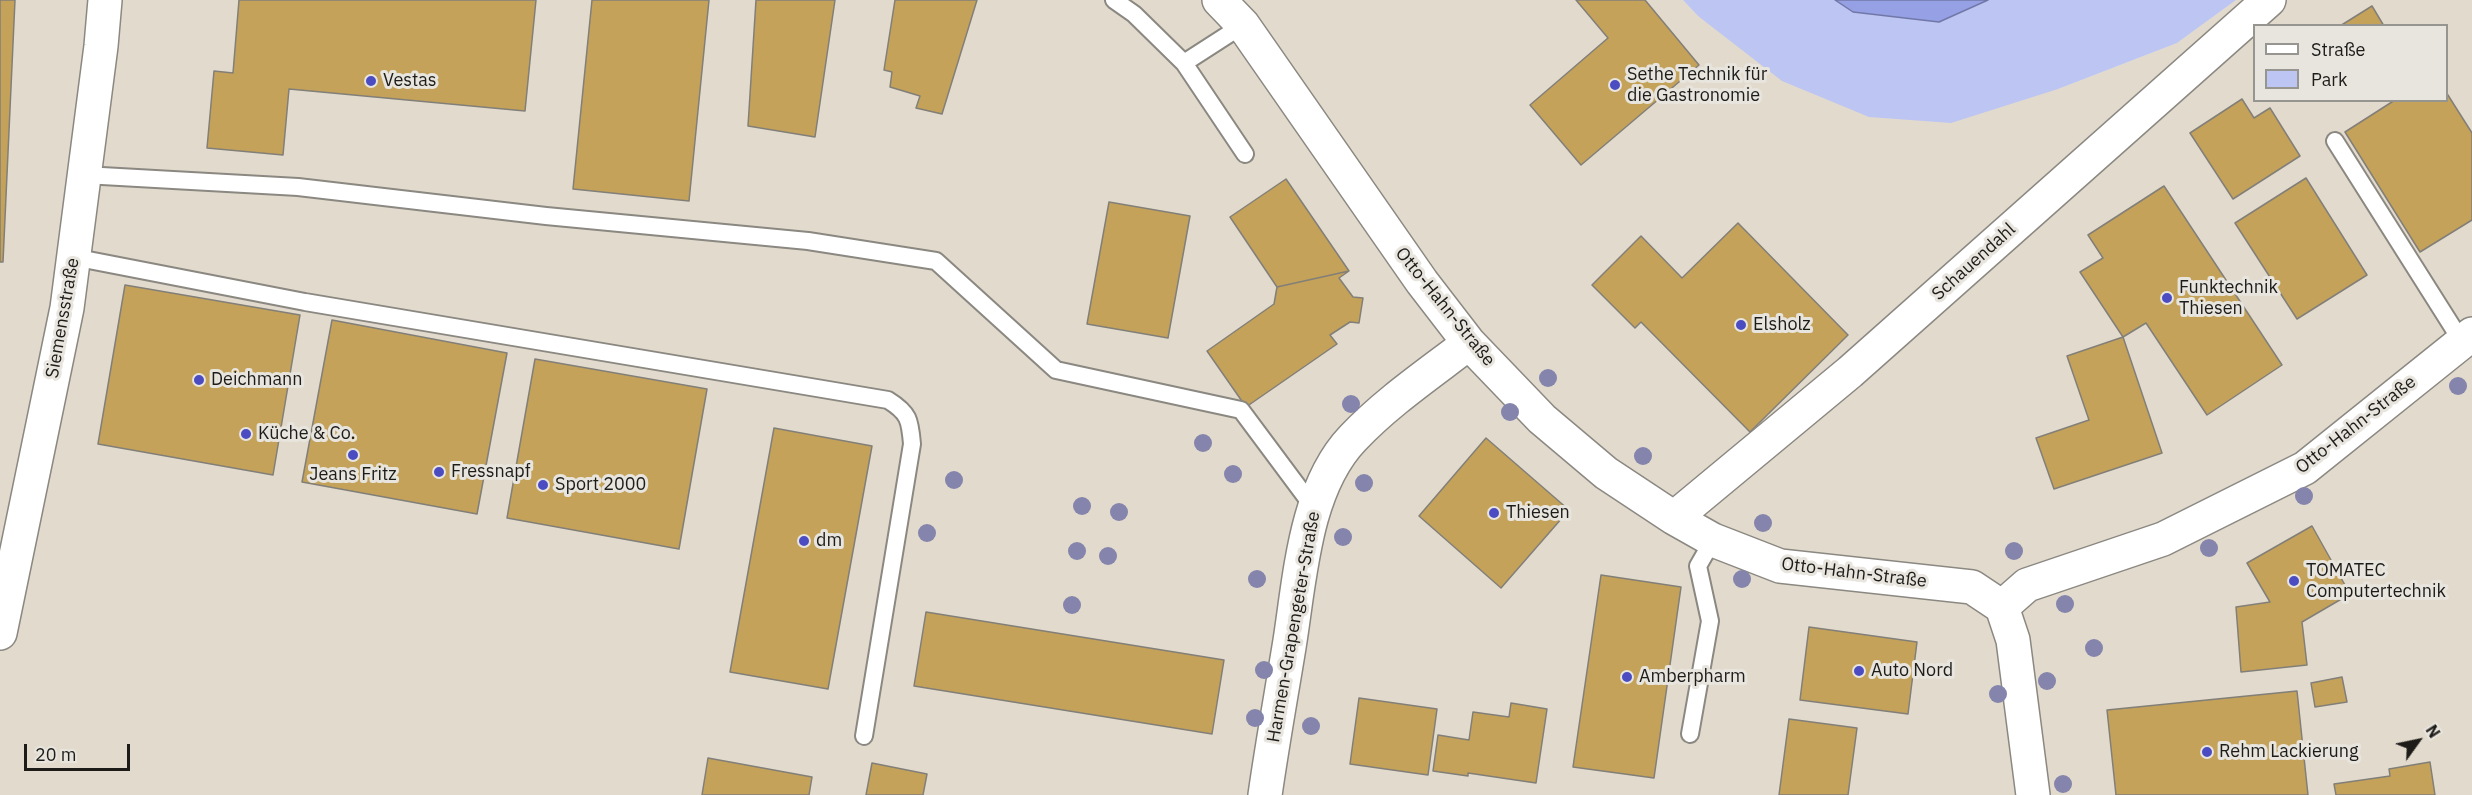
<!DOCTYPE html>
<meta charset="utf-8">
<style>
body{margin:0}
#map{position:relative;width:2472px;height:795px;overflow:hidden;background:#e8e5de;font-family:"IBM Plex Sans",sans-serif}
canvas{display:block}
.legend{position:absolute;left:2253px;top:24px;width:195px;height:78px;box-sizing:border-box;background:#e8e5de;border:2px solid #97958f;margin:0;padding:8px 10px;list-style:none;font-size:18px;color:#1d1c19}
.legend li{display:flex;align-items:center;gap:12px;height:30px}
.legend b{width:30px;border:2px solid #97958f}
.north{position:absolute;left:2388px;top:711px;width:60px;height:60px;-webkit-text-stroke:4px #e8e5de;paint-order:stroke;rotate:57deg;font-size:16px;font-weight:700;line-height:24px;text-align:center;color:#1d1c19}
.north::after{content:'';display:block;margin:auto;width:21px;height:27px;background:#1d1c19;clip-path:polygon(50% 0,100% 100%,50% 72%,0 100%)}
.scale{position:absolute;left:24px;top:744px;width:106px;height:27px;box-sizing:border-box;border:3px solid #1d1c19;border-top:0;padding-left:8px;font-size:18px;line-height:21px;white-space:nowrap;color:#1d1c19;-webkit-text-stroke:4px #e8e5de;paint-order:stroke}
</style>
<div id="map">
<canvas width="2472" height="795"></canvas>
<ul class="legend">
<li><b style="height:8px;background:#fff"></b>Straße</li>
<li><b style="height:16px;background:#bdc5f2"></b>Park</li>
</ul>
<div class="north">N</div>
<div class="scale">20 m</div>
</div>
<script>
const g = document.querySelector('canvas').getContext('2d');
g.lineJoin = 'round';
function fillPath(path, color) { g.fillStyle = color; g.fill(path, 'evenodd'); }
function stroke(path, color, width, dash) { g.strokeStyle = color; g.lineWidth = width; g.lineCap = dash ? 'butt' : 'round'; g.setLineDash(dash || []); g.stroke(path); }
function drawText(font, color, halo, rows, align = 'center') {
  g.font = font + ' "IBM Plex Sans",sans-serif'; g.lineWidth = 6; g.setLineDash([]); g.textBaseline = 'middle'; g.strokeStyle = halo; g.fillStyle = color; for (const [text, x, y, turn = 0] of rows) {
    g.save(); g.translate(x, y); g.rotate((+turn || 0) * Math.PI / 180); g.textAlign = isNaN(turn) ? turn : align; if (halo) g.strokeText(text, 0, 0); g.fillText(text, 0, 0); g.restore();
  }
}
const built = new Path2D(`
 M0,0H1202L1222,19L1246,0H1683L1698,16L2058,89L2177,43L2236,0H2472V795H0ZM2254,26H2446V100H2254Z`);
const green = new Path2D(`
 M1683,0H1835L1853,12L1939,22L1988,0H2236L2177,43L2058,89L1951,123L1869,117L1782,81L1698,16Z`);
const water = new Path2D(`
 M1835,0H1988L1939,22L1853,12Z`);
const building = new Path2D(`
 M0,0H15L3,262H0Z
 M239,0H536L525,111L289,89L283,155L207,148L214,71L233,73Z
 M592,0H709L689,201L573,189Z
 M756,0H835L815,137L748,126Z
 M895,0H977L942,114L916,108L920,96L890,87L892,72L884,70Z
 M1576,0H1645L1699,65L1581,165L1530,105L1608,38Z
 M2372,6L2384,26H2340Z
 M2446,92L2472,133V220L2420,252L2345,132L2395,100H2446Z
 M2242,99L2254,118L2270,108L2300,156L2233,199L2190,133Z
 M2306,178L2367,275L2297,319L2235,223Z
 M1286,179L1349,271L1277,287L1230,217Z
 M2164,186L2282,365L2207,415L2146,323L2123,337L2080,272L2103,258L2088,235Z
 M1109,202L1190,216L1168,338L1087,324Z
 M1738,223L1848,335L1750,432L1641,322L1635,328L1592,285L1641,236L1682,278Z
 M1349,271L1339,278L1353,297L1363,298L1359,323L1350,322L1330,335L1337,344L1246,407L1207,351L1274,304L1277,287Z
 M125,285L300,315L273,475L98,444Z
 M332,320L507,353L477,514L302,482Z
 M2123,337L2162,453L2054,489L2036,438L2089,420L2067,356Z
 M535,359L707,389L679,549L507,518Z
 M774,428L872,446L828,689L730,672Z
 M1486,438L1569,510L1501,588L1419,516Z
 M2312,526L2350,594L2302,622L2307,665L2241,672L2236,607L2270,602L2247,563Z
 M1601,575L1681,587L1654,778L1573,767Z
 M926,612L1224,660L1212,734L914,686Z
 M1809,627L1917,642L1908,714L1800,700Z
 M2342,677L2347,702L2315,707L2311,683Z
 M2297,691L2308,795H2116L2107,710Z
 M1359,698L1437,709L1428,775L1350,764Z
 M1511,703L1547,709L1536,783L1468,773V776L1433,771L1438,735L1469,740L1473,712L1509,717Z
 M1789,719L1857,728L1848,795H1779Z
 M708,758L812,777L809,795H702Z
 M2430,762L2435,795H2336L2334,784L2390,776L2389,769Z
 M872,763L927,774L923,795H866Z`);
const lane = new Path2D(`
 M1114,0L1134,14L1184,63L1243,25
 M1184,63L1245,154
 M2335,141L2462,342
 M84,175L298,187L546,216L808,241L936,261L1056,370L1241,410L1314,508
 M73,257L305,302L888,400C909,413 910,420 912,444L864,736
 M1690,734L1710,621L1698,566L1713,540`);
const street = new Path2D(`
 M1219,0L1243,25L1422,282L1469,343L1542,419L1606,473L1674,518L1713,540L1780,566L1972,587L2002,607
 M1674,518L1850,372L2269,0
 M2002,607L2027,585L2163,539L2305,468L2472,334
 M2002,607L2013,640L2033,795
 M1265,795C1272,746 1281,696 1289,647C1300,580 1304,489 1353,438C1387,402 1430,373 1469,343`);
const secondary = new Path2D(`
 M0,633L67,308L101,46L105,0`);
const trees = [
 [1548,378],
 [2458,386],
 [1351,404],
 [1510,412],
 [1203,443],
 [1643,456],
 [1233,474],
 [954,480],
 [1364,483],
 [2304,496],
 [1082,506],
 [1119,512],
 [1763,523],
 [927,533],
 [1343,537],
 [2209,548],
 [1077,551],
 [2014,551],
 [1108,556],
 [1257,579],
 [1742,579],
 [2065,604],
 [1072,605],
 [2094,648],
 [1264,670],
 [2047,681],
 [1998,694],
 [1255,718],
 [1311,726],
 [2063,784]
];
const markers = [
 [371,81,6,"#4b4cc2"],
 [1615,85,6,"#4b4cc2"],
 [2167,298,6,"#4b4cc2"],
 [1741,325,6,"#4b4cc2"],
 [199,380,6,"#4b4cc2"],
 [246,434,6,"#4b4cc2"],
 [353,455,6,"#4b4cc2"],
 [439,472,6,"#4b4cc2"],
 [543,485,6,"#4b4cc2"],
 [1494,513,6,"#4b4cc2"],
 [804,541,6,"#4b4cc2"],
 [2294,581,6,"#4b4cc2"],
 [1859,671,6,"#4b4cc2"],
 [1627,677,6,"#4b4cc2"],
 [2207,752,6,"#4b4cc2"]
];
const poiNames = [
 ["Sethe Technik für",1627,75],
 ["die Gastronomie",1627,96],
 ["Vestas",383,81],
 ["Funktechnik",2179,288],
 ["Thiesen",2179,309],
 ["Elsholz",1753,325],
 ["Deichmann",211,380],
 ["Küche & Co.",258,434],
 ["Fressnapf",451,472],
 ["Jeans Fritz",353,475,"center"],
 ["Sport 2000",555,485],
 ["Thiesen",1506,513],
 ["dm",816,541],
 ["TOMATEC",2306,571],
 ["Computertechnik",2306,592],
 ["Auto Nord",1871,671],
 ["Amberpharm",1639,677],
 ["Rehm Lackierung",2219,752]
];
const streetNames = [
 ["Schauendahl",1974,262,-42],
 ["Otto-Hahn-Straße",1445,307,51],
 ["Siemensstraße",63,318,-80],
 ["Otto-Hahn-Straße",2356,425,-38],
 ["Otto-Hahn-Straße",1854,573,7],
 ["Harmen-Grapengeter-Straße",1294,627,-80]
];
fillPath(built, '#e2dbcd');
fillPath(green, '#bdc5f2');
fillPath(water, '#95a0e5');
stroke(water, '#7178a8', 1.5);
fillPath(building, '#c5a259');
stroke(building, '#827f79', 1.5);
stroke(lane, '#8b8882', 20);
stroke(street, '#8b8882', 36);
stroke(secondary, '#8b8882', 36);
stroke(lane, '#fff', 16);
stroke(street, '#fff', 33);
stroke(secondary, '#fff', 33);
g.fillStyle = '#8484ac';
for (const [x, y] of trees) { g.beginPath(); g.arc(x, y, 9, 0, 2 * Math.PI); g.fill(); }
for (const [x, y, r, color] of markers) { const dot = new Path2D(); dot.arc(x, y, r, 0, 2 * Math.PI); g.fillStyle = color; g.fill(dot); stroke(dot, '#e8e5de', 2); }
drawText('18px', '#1d1c19', '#e8e5de', poiNames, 'left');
drawText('18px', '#1d1c19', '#e8e5de', streetNames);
</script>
